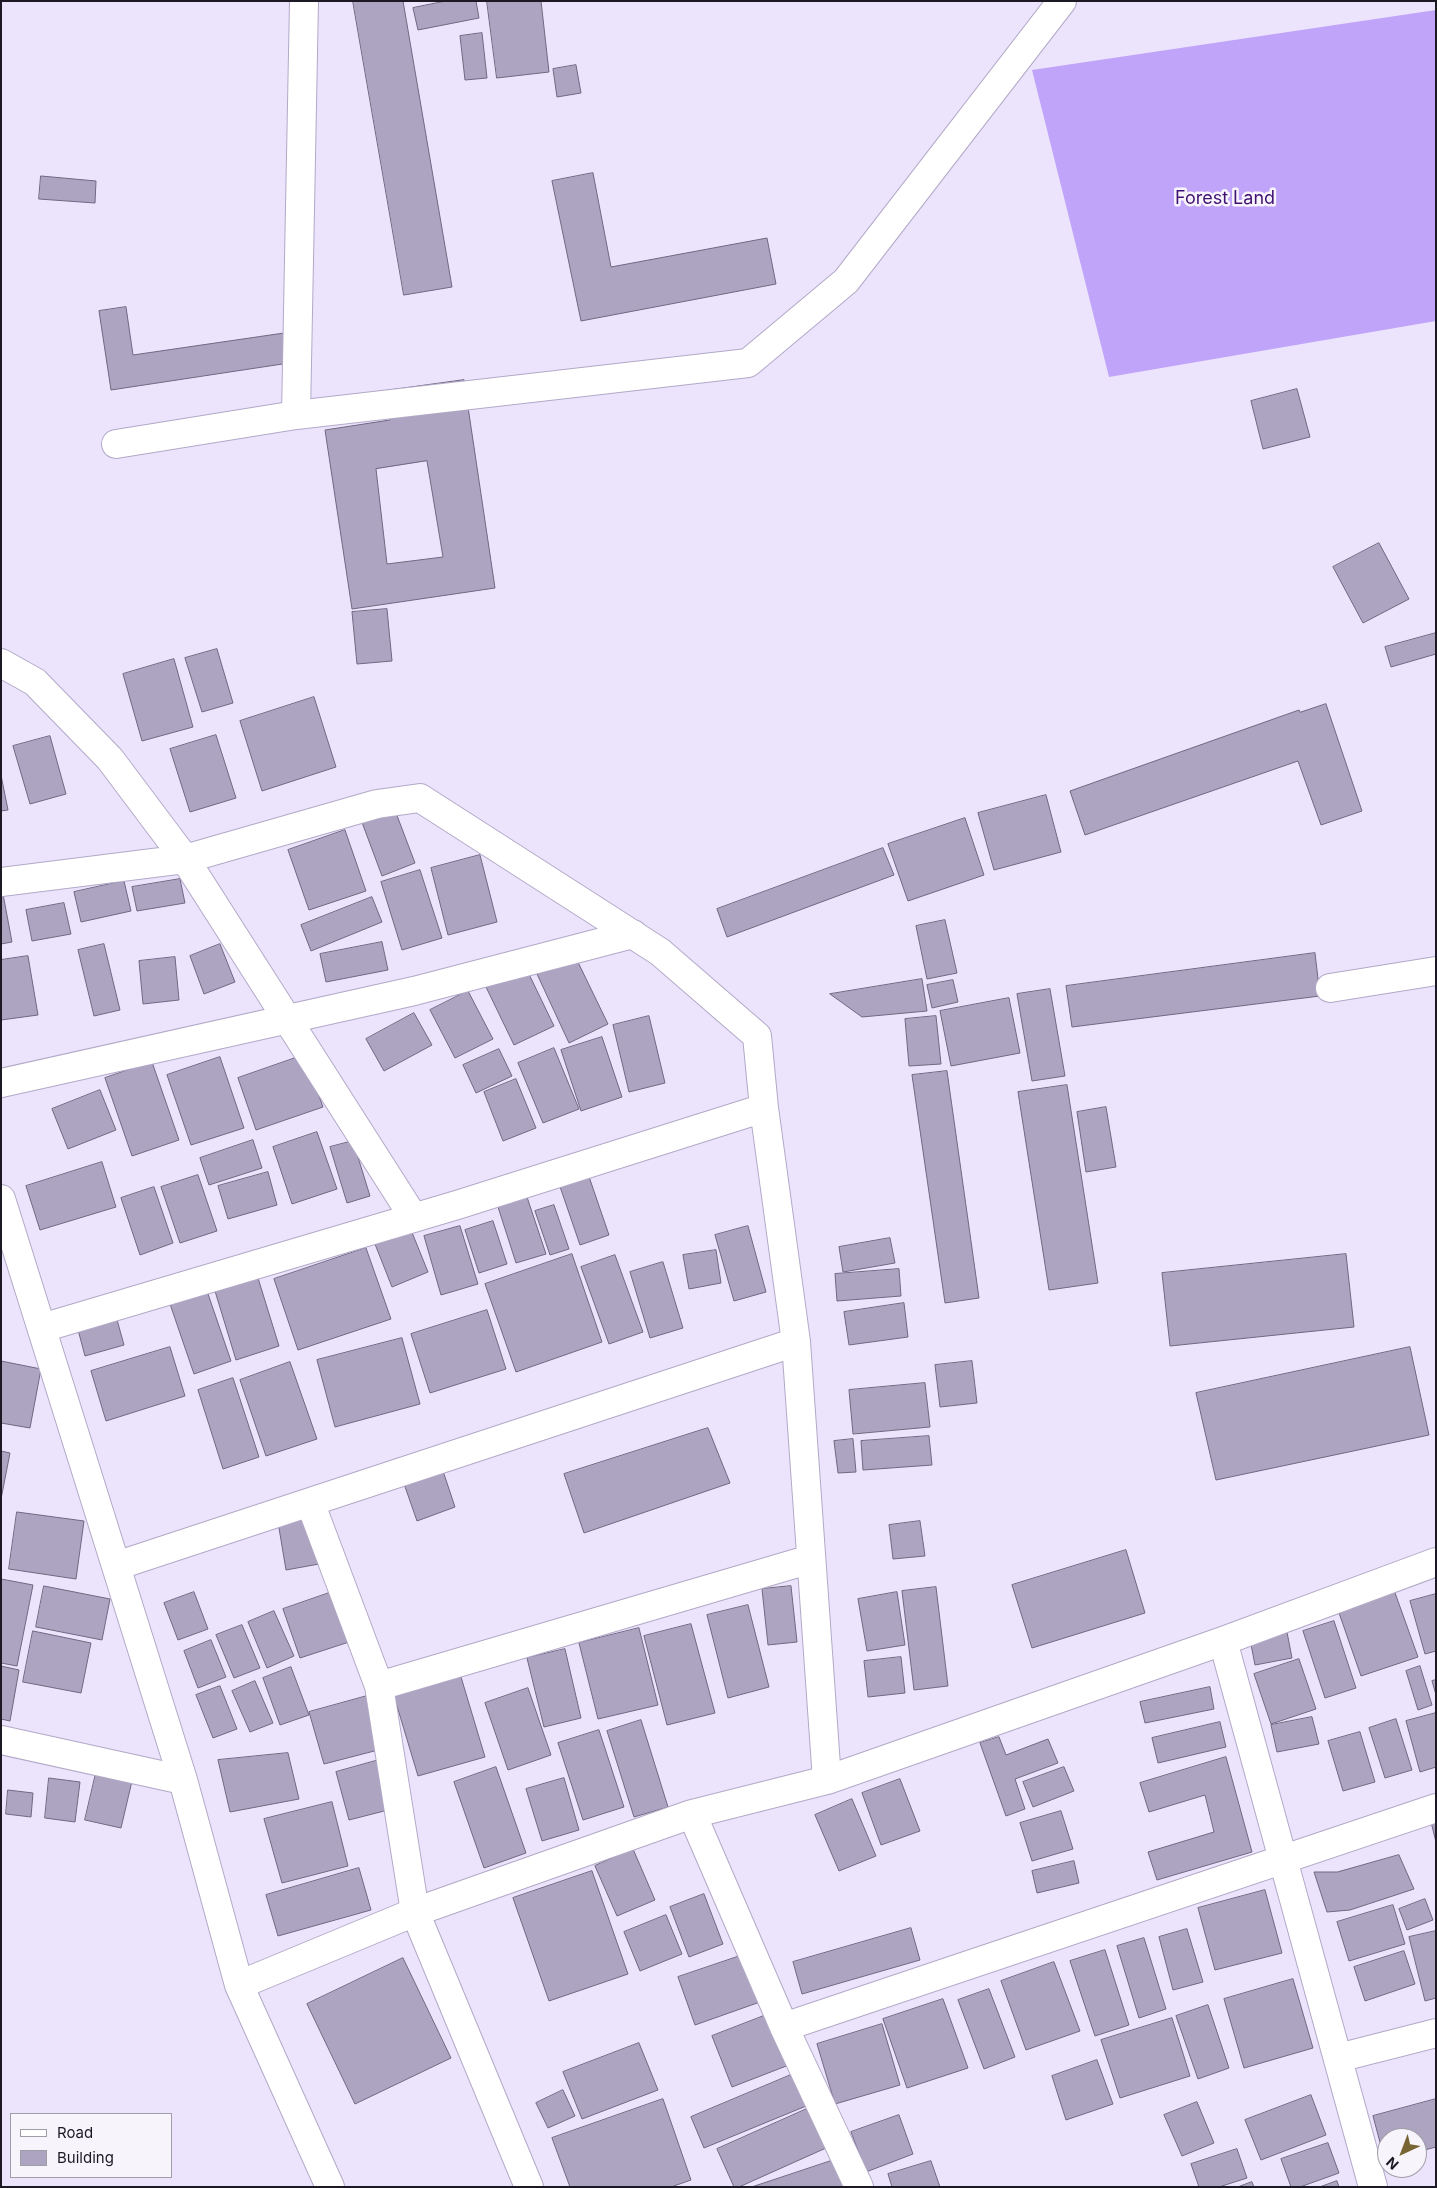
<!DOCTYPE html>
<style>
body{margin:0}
#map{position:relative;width:1437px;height:2188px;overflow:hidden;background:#ece4fd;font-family:Inter,sans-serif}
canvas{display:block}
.frame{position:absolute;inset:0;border:2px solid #1c1924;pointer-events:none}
.legend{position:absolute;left:10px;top:2113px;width:162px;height:65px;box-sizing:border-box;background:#f7f5fb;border:1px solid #9f9da5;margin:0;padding:6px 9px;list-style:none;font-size:15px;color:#1c1924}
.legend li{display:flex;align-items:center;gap:10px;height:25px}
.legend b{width:25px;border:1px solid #9f9da5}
.north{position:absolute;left:1377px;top:2128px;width:50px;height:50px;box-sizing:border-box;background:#f7f5fb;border:1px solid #9f9da5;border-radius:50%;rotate:223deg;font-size:14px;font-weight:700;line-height:20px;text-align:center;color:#1c1924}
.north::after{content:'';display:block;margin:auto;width:18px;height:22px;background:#796534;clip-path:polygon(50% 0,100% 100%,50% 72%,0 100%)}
</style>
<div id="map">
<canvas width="1437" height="2188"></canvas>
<div class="frame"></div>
<ul class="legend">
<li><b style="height:6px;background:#fff"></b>Road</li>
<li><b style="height:14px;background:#aca4c1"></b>Building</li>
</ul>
<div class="north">N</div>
</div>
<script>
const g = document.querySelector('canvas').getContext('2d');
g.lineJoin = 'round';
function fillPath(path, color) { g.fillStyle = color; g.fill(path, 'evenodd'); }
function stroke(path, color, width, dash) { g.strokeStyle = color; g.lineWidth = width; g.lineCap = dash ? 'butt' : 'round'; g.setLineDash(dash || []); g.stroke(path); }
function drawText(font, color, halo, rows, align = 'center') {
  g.font = font + ' Inter,sans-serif'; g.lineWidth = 5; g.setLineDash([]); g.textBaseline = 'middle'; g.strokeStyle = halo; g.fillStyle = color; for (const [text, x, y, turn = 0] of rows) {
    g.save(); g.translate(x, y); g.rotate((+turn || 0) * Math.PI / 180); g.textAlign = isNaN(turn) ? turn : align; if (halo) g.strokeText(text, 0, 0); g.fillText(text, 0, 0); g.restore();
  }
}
const forest = new Path2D(`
 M1436,10V321L1109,377L1032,70Z`);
const building = new Path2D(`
 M353,1H403L452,287L404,295Z
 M446,1H476L479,18L418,30L413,8Z
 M487,1H541L549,72L497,78Z
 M482,33L487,78L465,80L460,36Z
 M576,65L581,93L557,97L553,69Z
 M593,173L611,267L767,238L776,284L581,321L552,181Z
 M41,176L96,181L95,203L39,199Z
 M126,307L133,355L284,333L289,363L111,390L99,311Z
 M464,380L495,588L352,609L325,430L390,420L385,391ZM427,461L443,557L387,564L376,469Z
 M1297,389L1310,437L1263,449L1251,401Z
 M1379,543L1409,599L1363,623L1333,567Z
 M387,609L392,661L357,664L352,612Z
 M1436,633V654L1391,667L1385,647Z
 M217,649L233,703L202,712L185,658Z
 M174,659L193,727L142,741L123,674Z
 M314,697L336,767L262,791L240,721Z
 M1326,704L1362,811L1321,825L1298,761L1085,835L1070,791L1299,710L1300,712Z
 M216,735L236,798L190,812L170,749Z
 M50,736L66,794L30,804L13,746Z
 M1,775L8,810L1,811Z
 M1046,795L1061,852L994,870L978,813Z
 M393,805L415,863L382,876L360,817Z
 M965,818L984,875L908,901L888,844Z
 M345,830L366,891L309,910L288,850Z
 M883,848L894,875L727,937L717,909Z
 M480,855L497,922L448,935L431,868Z
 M420,870L442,938L402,950L381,882Z
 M180,879L185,903L137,911L132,887Z
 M124,881L131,911L81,922L74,892Z
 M1,894H3L12,942L1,944Z
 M372,897L382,922L311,951L301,925Z
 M64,903L71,934L32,941L26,910Z
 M945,920L957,973L927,979L916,926Z
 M382,942L388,970L326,982L320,954Z
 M104,944L120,1010L94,1016L78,950Z
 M220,944L235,982L204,994L190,956Z
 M1315,953L1320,996L1072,1027L1066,986Z
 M28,956L38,1015L1,1020V960Z
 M575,956L608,1024L569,1043L537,974Z
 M175,957L179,1000L143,1004L139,961Z
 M526,968L554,1026L514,1045L486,987Z
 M922,979L927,1011L862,1017L830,994Z
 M953,980L958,1002L932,1008L927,985Z
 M1050,989L1065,1076L1032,1081L1017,994Z
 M468,991L493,1039L455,1058L430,1010Z
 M1009,998L1020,1053L951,1066L940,1011Z
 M414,1013L432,1045L384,1071L366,1039Z
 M649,1016L665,1083L629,1092L613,1025Z
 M936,1016L941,1064L909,1066L905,1019Z
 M602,1037L622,1097L581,1111L561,1050Z
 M554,1048L579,1109L543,1123L518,1063Z
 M499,1049L512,1076L476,1093L463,1065Z
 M304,1055L323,1107L256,1130L238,1078Z
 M220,1057L244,1128L191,1145L167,1075Z
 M152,1062L179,1140L132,1156L105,1078Z
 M947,1071L979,1298L945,1303L912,1075Z
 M516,1079L536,1128L503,1141L484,1092Z
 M1067,1085L1098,1283L1049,1290L1018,1092Z
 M100,1090L116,1130L68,1149L52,1109Z
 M1106,1107L1116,1167L1086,1172L1077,1112Z
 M317,1132L337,1189L292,1204L273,1147Z
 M253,1140L262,1168L209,1185L200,1158Z
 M353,1141L370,1196L347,1203L330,1147Z
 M102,1162L116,1207L40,1230L26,1186Z
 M584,1162L609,1235L580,1245L555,1172Z
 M268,1172L277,1205L228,1219L218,1186Z
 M198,1175L217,1231L180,1243L161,1187Z
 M154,1187L173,1243L140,1255L121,1198Z
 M527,1197L546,1254L516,1263L498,1207Z
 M554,1205L569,1249L550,1255L535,1211Z
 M493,1221L507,1264L479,1273L465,1230Z
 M409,1225L428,1272L392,1287L373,1239Z
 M460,1226L478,1284L441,1295L424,1236Z
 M748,1226L766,1292L734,1301L715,1235Z
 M890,1238L895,1263L843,1272L839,1247Z
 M366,1248L391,1319L298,1350L274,1279Z
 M716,1250L721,1283L689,1289L683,1255Z
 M572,1254L602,1342L516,1372L485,1284Z
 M1346,1254L1354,1327L1170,1346L1162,1273Z
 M615,1255L643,1332L609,1344L581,1267Z
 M663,1262L683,1328L650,1338L630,1272Z
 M899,1269L901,1296L837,1301L835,1274Z
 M258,1278L279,1346L236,1360L215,1291Z
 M207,1291L231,1361L194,1374L170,1304Z
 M904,1303L908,1337L849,1345L844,1312Z
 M487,1310L506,1369L430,1393L411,1334Z
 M116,1316L124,1345L85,1356L77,1326Z
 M402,1338L420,1404L335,1427L317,1360Z
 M170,1347L185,1396L106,1421L91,1371Z
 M1410,1347L1429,1435L1216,1480L1196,1393Z
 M1,1361L41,1369L30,1428L1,1423Z
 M972,1361L977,1403L940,1407L935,1365Z
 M290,1362L317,1439L266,1456L240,1380Z
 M233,1378L259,1457L223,1469L198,1390Z
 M925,1383L930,1427L853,1434L849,1390Z
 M708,1428L730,1483L584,1533L564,1474Z
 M929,1436L932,1465L863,1470L861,1441Z
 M853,1439L856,1472L838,1473L834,1441Z
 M1,1451L10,1453L1,1499Z
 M442,1468L455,1507L417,1521L403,1481Z
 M310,1511L319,1564L286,1570L277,1516Z
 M17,1512L84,1521L76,1579L9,1569Z
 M920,1521L925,1556L893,1559L889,1525Z
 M1126,1550L1145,1613L1032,1648L1012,1585Z
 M1,1579L33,1585L17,1666L1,1663Z
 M44,1586L110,1599L102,1640L36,1627Z
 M791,1586L797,1642L768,1645L762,1589Z
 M936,1587L948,1686L914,1690L902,1591Z
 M1394,1590L1418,1657L1361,1676L1338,1610Z
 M194,1592L208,1629L178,1640L164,1603Z
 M332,1592L349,1642L300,1658L283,1609Z
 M897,1592L905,1645L867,1651L858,1599Z
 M1436,1594V1651L1425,1654L1410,1601Z
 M748,1605L769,1687L728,1698L707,1615Z
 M274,1611L294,1656L267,1668L248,1622Z
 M1334,1621L1356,1688L1325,1698L1303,1631Z
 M691,1624L715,1713L667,1725L644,1636Z
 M242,1625L260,1668L234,1678L216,1635Z
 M1286,1627L1292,1658L1255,1665L1249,1634Z
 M639,1628L658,1705L598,1719L579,1643Z
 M33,1631L91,1643L81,1693L23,1682Z
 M211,1640L226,1677L198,1688L184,1651Z
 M565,1649L581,1718L544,1727L527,1658Z
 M901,1657L905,1693L868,1697L864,1661Z
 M1299,1659L1316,1709L1271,1724L1254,1674Z
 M1,1666L19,1670L10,1721L1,1719Z
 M1420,1666L1432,1705L1418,1710L1406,1671Z
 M291,1667L309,1715L280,1725L263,1678Z
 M461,1677L485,1757L418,1776L394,1696Z
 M1436,1680V1695L1432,1681Z
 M255,1681L273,1723L250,1732L232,1691Z
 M220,1686L237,1729L213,1738L196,1695Z
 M1210,1687L1214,1709L1145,1723L1140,1702Z
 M528,1688L551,1755L508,1770L485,1703Z
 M367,1696L382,1749L324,1764L309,1712Z
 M1436,1713V1767L1420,1772L1406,1721Z
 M1312,1717L1319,1744L1277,1752L1271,1725Z
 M1396,1719L1412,1770L1385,1778L1369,1728Z
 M641,1720L668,1807L634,1817L607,1731Z
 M1220,1722L1226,1747L1158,1763L1152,1738Z
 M599,1730L624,1807L583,1820L558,1743Z
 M1360,1732L1375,1782L1343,1791L1328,1741Z
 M999,1737L1006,1755L1048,1739L1058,1763L1015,1779L1025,1809L1006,1816L980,1743Z
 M288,1753L299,1799L230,1812L218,1760Z
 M1226,1757L1252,1852L1157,1880L1148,1852L1214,1832L1205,1795L1149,1812L1140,1783Z
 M379,1760L392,1809L349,1820L336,1772Z
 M496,1767L526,1853L484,1868L454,1782Z
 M1064,1767L1074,1791L1033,1807L1023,1782Z
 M96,1773L132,1781L121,1828L85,1820Z
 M49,1778L80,1782L75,1822L45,1818Z
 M564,1778L579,1830L542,1841L526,1789Z
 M900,1779L920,1831L881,1845L862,1793Z
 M8,1790L33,1793L31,1817L6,1814Z
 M852,1799L876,1856L839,1871L815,1815Z
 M332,1802L348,1866L282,1883L264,1819Z
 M1061,1811L1073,1849L1032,1861L1020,1823Z
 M1436,1821V1842L1431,1822Z
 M633,1849L655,1900L617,1916L595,1866Z
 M1399,1855L1414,1889L1350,1910L1327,1912L1314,1872H1337Z
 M1074,1861L1079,1883L1037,1893L1032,1871Z
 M359,1868L371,1910L278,1936L266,1895Z
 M592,1871L628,1974L549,2001L513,1898Z
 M1265,1890L1282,1953L1215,1970L1198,1908Z
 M704,1894L723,1944L689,1957L670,1907Z
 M1425,1899L1433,1920L1407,1930L1399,1909Z
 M1393,1905L1405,1944L1349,1961L1337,1922Z
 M666,1915L682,1954L640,1971L624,1932Z
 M911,1928L920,1960L802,1994L793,1962Z
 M1187,1929L1203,1982L1173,1990L1159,1937Z
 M1436,1931V1998L1425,2001L1409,1937Z
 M1144,1938L1166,2009L1139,2018L1117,1946Z
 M1105,1950L1129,2025L1095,2036L1070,1961Z
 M1404,1951L1415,1984L1365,2001L1354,1967Z
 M743,1955L760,2002L695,2025L678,1977Z
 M403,1958L451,2058L355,2104L307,2004Z
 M1054,1962L1080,2031L1026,2050L1001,1981Z
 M1293,1979L1313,2048L1244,2068L1224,1999Z
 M989,1989L1015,2057L984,2069L958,2000Z
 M943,1999L968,2068L907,2088L883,2019Z
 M1208,2005L1229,2068L1198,2079L1176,2016Z
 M774,2012L794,2063L732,2087L712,2036Z
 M1172,2018L1190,2076L1120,2098L1101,2040Z
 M882,2024L900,2085L835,2104L817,2044Z
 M639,2043L658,2090L582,2119L563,2072Z
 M1097,2060L1113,2104L1066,2120L1052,2076Z
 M798,2072L811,2104L704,2148L691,2117Z
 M563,2090L575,2116L548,2128L536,2103Z
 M1311,2095L1326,2135L1261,2160L1245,2120Z
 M663,2099L691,2180L671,2187H570L552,2138Z
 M1436,2099V2147L1417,2152V2138H1387V2160L1385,2161L1373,2116Z
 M1197,2102L1214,2143L1182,2156L1164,2115Z
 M809,2108L826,2148L739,2187H734L717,2149Z
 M899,2115L913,2154L866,2172L851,2132Z
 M1328,2143L1339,2173L1300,2187H1291L1281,2159Z
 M1237,2149L1247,2178L1219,2187H1199L1191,2164Z
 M840,2158L850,2187H752Z
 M931,2161L940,2187H892L888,2174Z
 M1337,2181L1339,2187H1320Z
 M1252,2182L1254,2187H1238Z`);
const minor = new Path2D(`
 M296,415L304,1
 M116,444L296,415L748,363L846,281L1062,1
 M1,663L35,682L110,759L185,859L1,882
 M1330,988L1436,971
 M1,1083L414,991L633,934
 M1,1199L183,1780L239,1985L330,2187
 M42,1328L457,1205L764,1108
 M310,1502L379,1686L415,1912L529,2187
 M116,1566L796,1342
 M1223,1641L1373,2187
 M379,1686L811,1559
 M1,1740L183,1780
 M827,1780L1223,1641L1436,1562
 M692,1814L784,2027L859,2187
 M239,1985L415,1912L692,1814L827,1780L796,1342L764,1108L757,1036L660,952L420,798L377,804L185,859L414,1218
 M784,2027L1436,1808
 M1338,2058L1436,2033`);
const parkNames = [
 ["Forest Land",1225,199]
];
fillPath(forest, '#c0a4f9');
fillPath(building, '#aca4c1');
stroke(building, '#706883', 1);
stroke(minor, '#b2a9c7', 30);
stroke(minor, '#fff', 28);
drawText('18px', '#401173', '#f7f5fb', parkNames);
</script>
